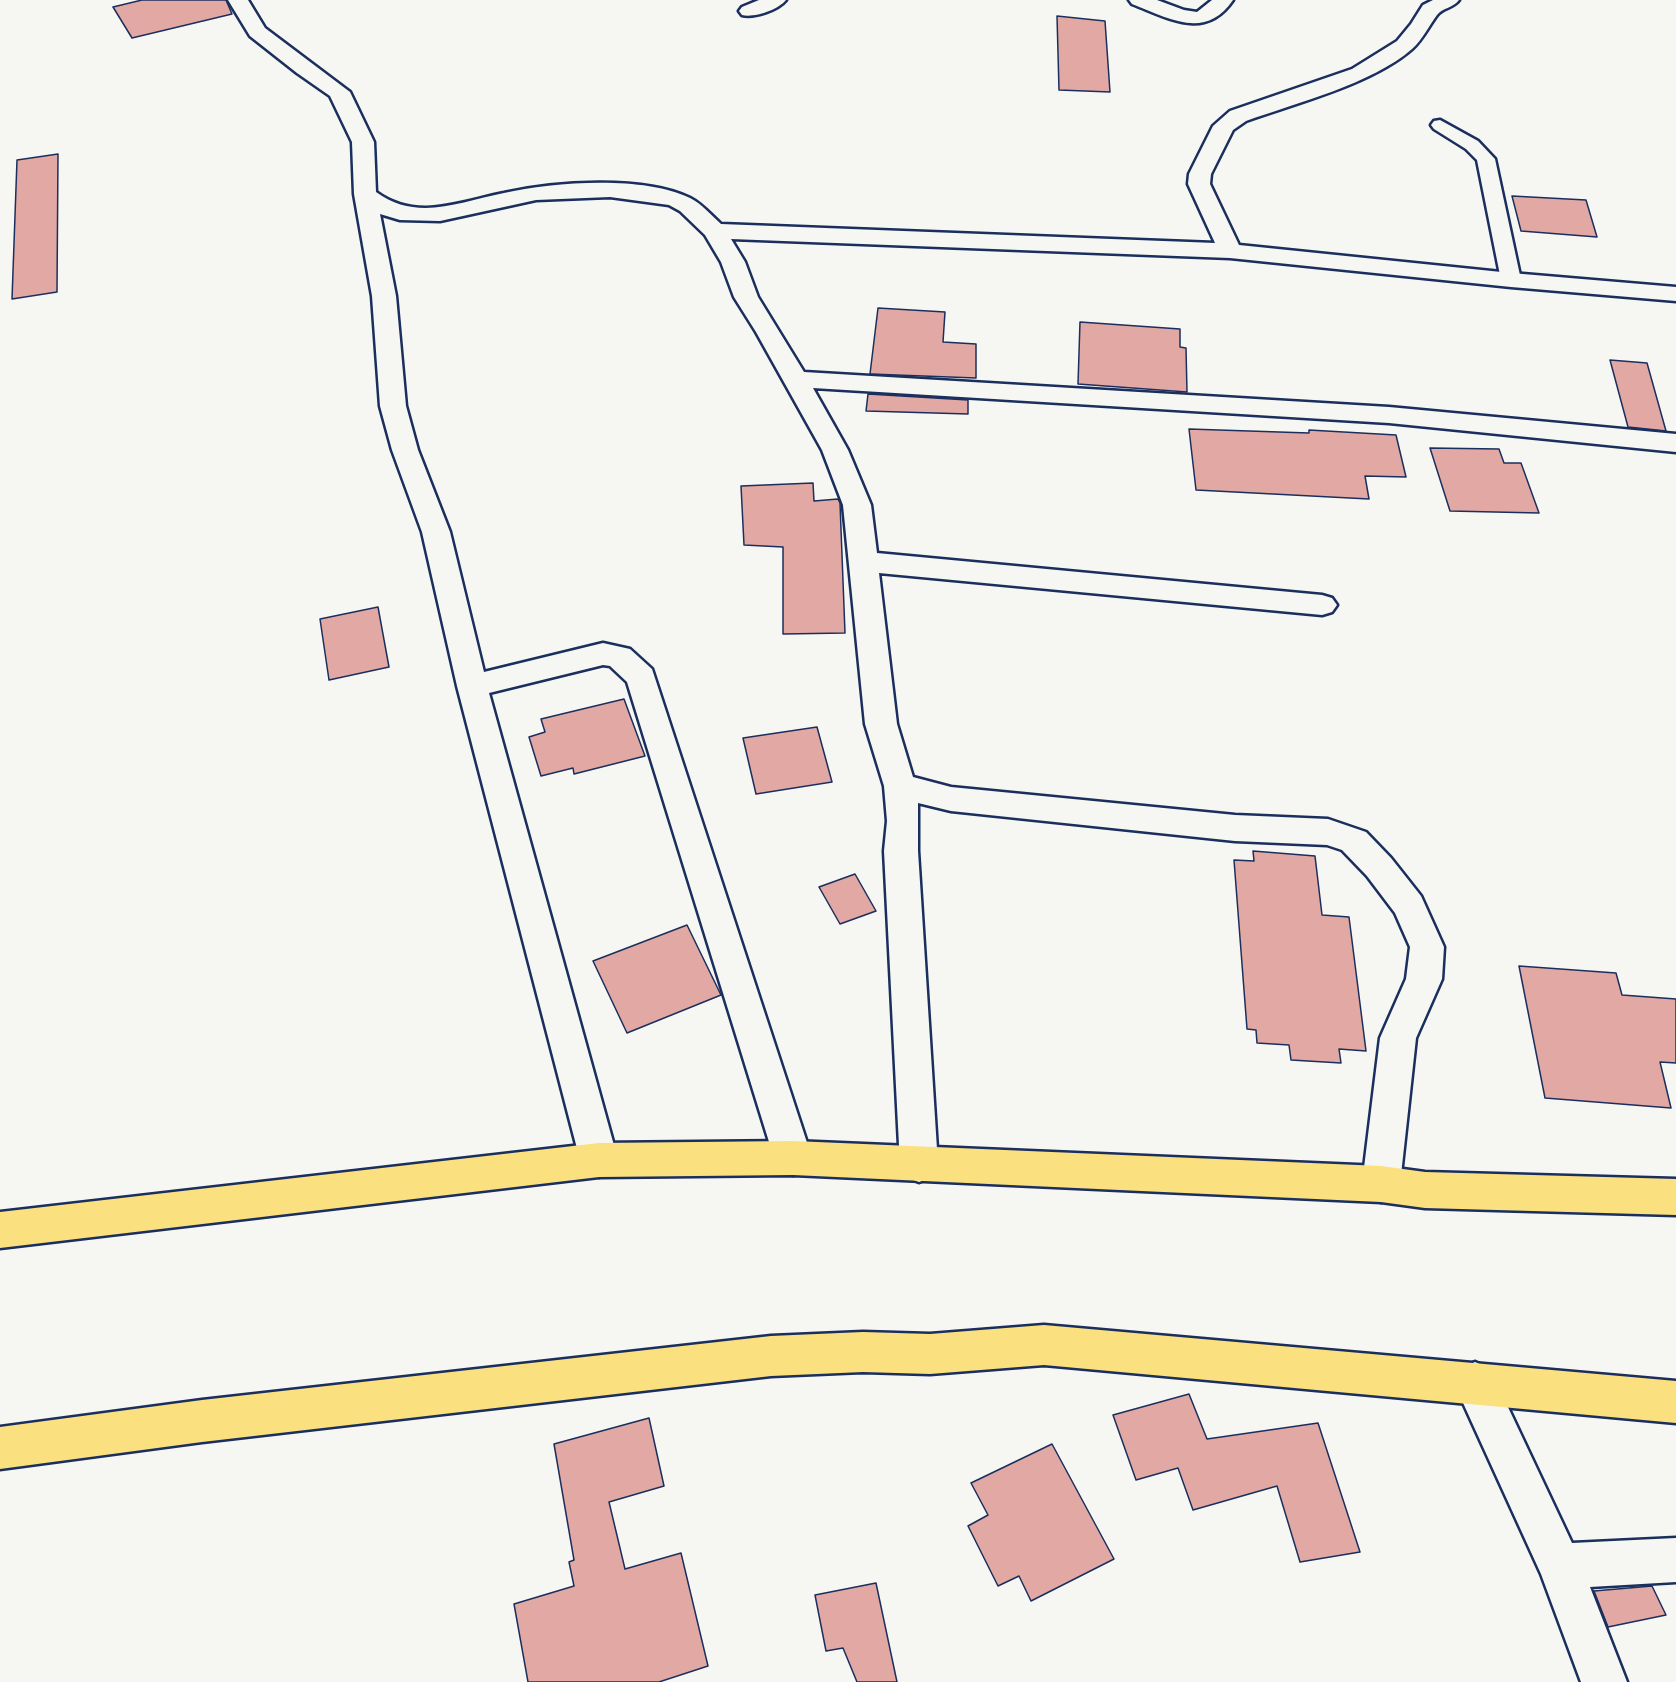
<!DOCTYPE html>
<style>
body{margin:0}
canvas{display:block;background:#f6f6f2}
</style>
<canvas width="1676" height="1682"></canvas>
<script>
const g = document.querySelector('canvas').getContext('2d');
g.lineJoin = 'round';
function fillPath(path, color) { g.fillStyle = color; g.fill(path, 'evenodd'); }
function stroke(path, color, width, dash) { g.strokeStyle = color; g.lineWidth = width; g.lineCap = dash ? 'butt' : 'round'; g.setLineDash(dash || []); g.stroke(path); }
const building = new Path2D(`
 M142,0H226L232,14L132,38L113,7Z
 M1057,16L1105,21L1110,92L1059,90Z
 M58,154L57,292L12,299L17,160Z
 M1512,196L1586,200L1597,237L1521,231Z
 M878,308L945,312L943,342L976,344V378L870,374Z
 M1080,322L1180,329V347L1186,348L1187,392L1078,384Z
 M1610,360L1647,363L1666,431L1628,427Z
 M868,394L968,400V414L866,411Z
 M1189,429L1309,433V430L1396,435L1406,477L1365,476L1369,499L1196,490Z
 M1430,448L1499,449L1504,463H1521L1539,513L1450,511Z
 M813,483L814,501L838,499L840,503L845,633L783,634V547L744,545L741,486Z
 M378,607L389,667L329,680L320,619Z
 M624,699L645,756L574,774L573,768L541,776L529,737L545,732L541,719Z
 M817,727L832,782L756,794L743,738Z
 M1253,851L1315,856L1322,915L1349,917L1366,1051L1339,1049L1341,1063L1291,1060L1289,1045L1257,1043L1256,1030L1247,1029L1234,860L1254,861Z
 M855,874L876,911L840,924L819,887Z
 M687,925L721,995L627,1033L593,961Z
 M1519,966L1616,973L1622,995L1676,999V1063L1660,1062L1671,1108L1545,1098Z
 M1189,1394L1207,1439L1318,1423L1360,1552L1300,1562L1277,1486L1193,1510L1178,1468L1136,1480L1113,1415Z
 M649,1418L664,1486L609,1502L625,1569L681,1553L708,1666L659,1682H528L514,1604L574,1586L569,1562L574,1560L554,1444Z
 M1052,1444L1114,1559L1031,1601L1019,1576L998,1586L968,1526L988,1515L971,1483Z
 M876,1583L897,1682H857L843,1648L826,1651L815,1595Z
 M1652,1586L1666,1615L1608,1627L1594,1591Z`);
const service = new Path2D(`
 M1440,120L1478,141L1495,159L1521,280L1518,284H1504L1501,280L1477,160L1466,149L1434,129L1431,125L1434,121Z`);
const minor = new Path2D(`
 M228,0H248L265,28L350,92L374,142L376,192C417,222 459,202 504,193C553,182 643,175 690,198C702,204 711,215 721,224L1215,243L1188,184L1189,174L1213,126L1230,111L1352,69L1397,41L1411,24L1423,5L1433,0H1459C1453,8 1442,8 1437,15C1428,27 1423,39 1412,49C1372,84 1296,103 1246,121L1233,130L1211,174L1210,184L1239,245L1511,273L1676,287V301L1511,287L1230,258L731,239L745,262L758,297L804,372L1389,407L1676,434V452L1389,423L813,388L848,450L871,505L877,553L1322,595L1332,598L1337,605L1332,612L1322,615L879,573L897,724L913,777L951,787L1235,815L1328,819L1366,832L1391,858L1421,896L1444,947L1442,979L1416,1038L1400,1184L1395,1196L1381,1202L1367,1196L1362,1184L1380,1038L1406,979L1410,947L1395,913L1367,876L1342,850L1327,845L1235,841L951,811L918,803V851L938,1165L932,1177L919,1182L906,1177L900,1165L884,851L887,821L884,786L865,724L843,505L822,450L756,332L734,297L721,262L705,235L680,211L669,205L610,197L536,200L440,221L400,220L380,214L396,296L406,406L418,450L450,532L484,672L603,643L630,649L652,669L812,1158L806,1170L793,1175L780,1170L774,1158L627,682L610,666L603,665L489,693L618,1160L612,1172L599,1177L586,1172L580,1160L457,686L422,532L392,450L380,406L372,296L354,194L352,142L330,96L297,73L250,36Z
 M759,0H786C778,10 754,18 742,15L739,11L742,7Z
 M1129,0H1157L1184,10L1197,12L1212,0H1233C1205,41 1169,18 1132,4Z
 M1475,1362L1490,1369L1572,1543L1676,1538V1582L1590,1587L1627,1682H1581L1541,1574L1454,1383L1460,1369Z`);
const trunk = new Path2D(`
 M793,1141L1381,1166L1425,1172L1676,1179V1215L1425,1208L1381,1202L793,1175L599,1177L0,1248V1212L599,1143Z
 M1044,1325L1676,1381V1423L1044,1365L930,1374L863,1372L771,1376L202,1442L0,1469V1427L202,1400L771,1336L863,1332L930,1334Z`);
fillPath(building, '#e2a8a3');
stroke(building, '#1b2f5e', 1.5);
stroke(service, '#1b2f5e', 5);
stroke(minor, '#1b2f5e', 5);
stroke(trunk, '#1b2f5e', 5);
fillPath(service, '#f6f6f2');
fillPath(minor, '#f6f6f2');
fillPath(trunk, '#fbe080');
</script>
